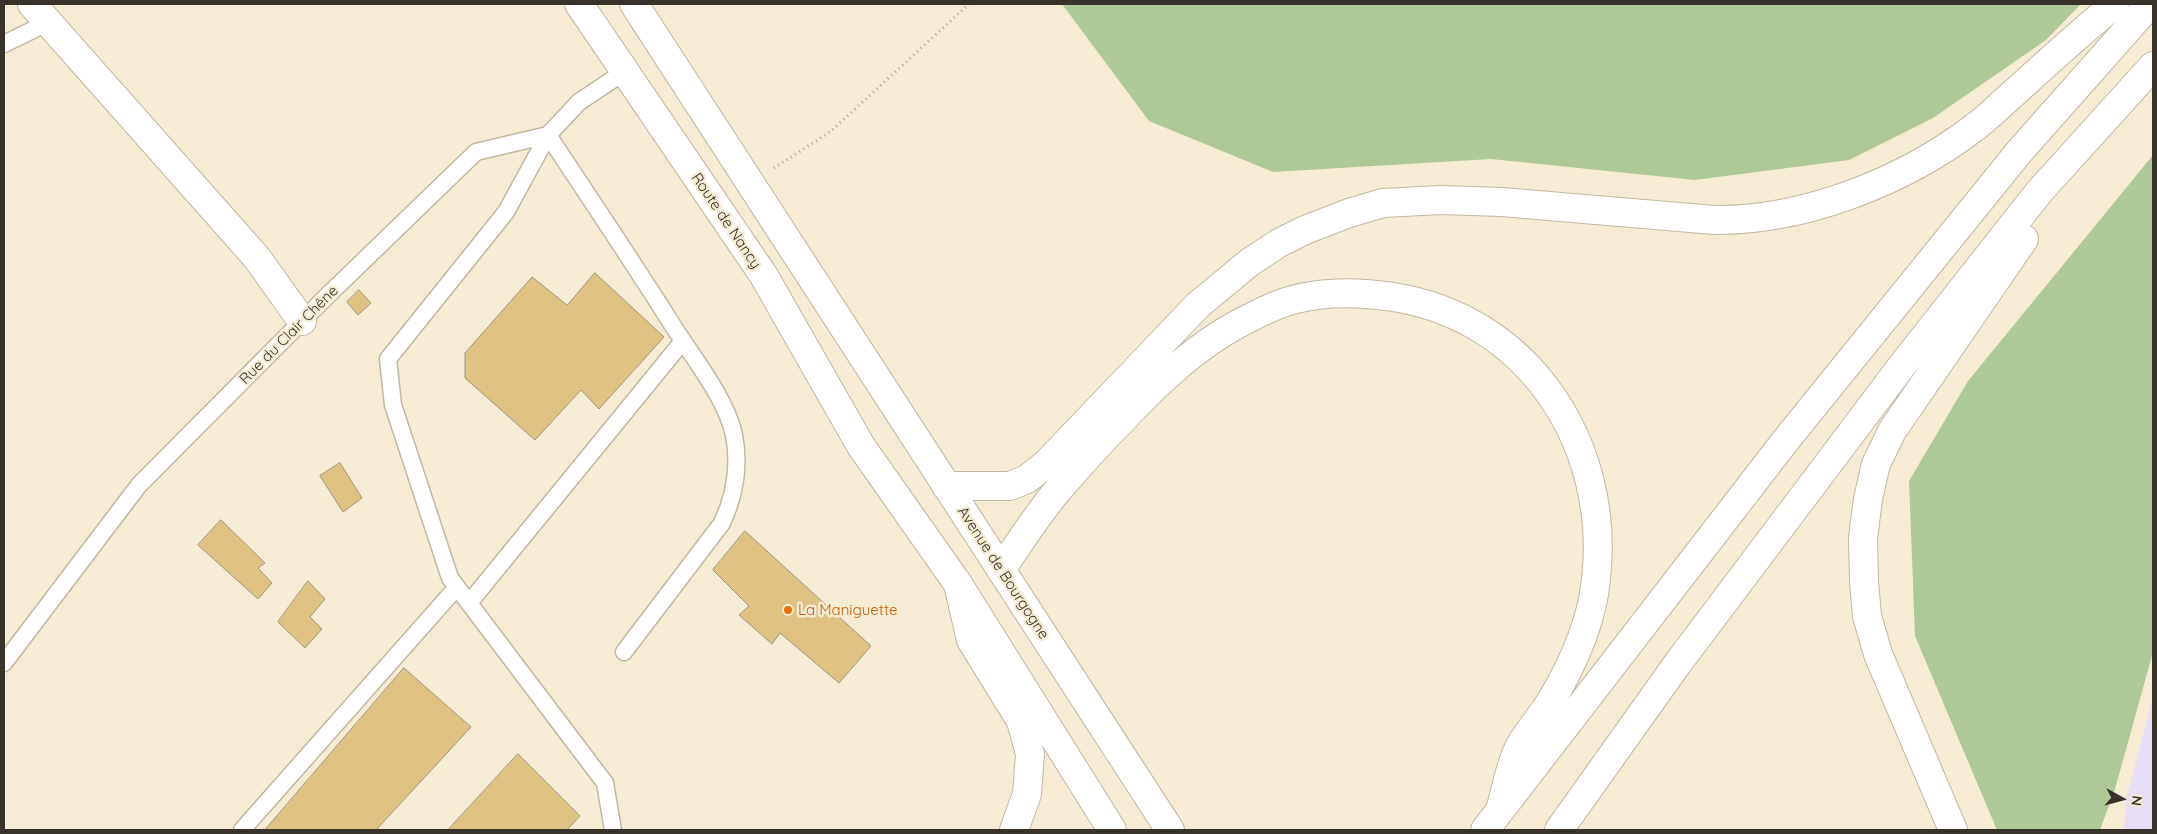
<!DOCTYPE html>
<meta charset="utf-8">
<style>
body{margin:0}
#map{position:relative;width:2157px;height:834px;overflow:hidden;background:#f6ecd5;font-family:Quicksand,sans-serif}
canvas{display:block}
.frame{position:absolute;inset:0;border:5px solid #37332a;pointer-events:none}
.north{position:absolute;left:2097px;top:774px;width:50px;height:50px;-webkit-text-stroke:4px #f6ecd5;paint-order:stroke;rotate:97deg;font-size:14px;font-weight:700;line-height:20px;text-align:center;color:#37332a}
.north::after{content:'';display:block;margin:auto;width:18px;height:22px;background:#37332a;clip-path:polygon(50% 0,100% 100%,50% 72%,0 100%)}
</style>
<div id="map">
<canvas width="2157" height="834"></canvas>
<div class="frame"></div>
<div class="north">N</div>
</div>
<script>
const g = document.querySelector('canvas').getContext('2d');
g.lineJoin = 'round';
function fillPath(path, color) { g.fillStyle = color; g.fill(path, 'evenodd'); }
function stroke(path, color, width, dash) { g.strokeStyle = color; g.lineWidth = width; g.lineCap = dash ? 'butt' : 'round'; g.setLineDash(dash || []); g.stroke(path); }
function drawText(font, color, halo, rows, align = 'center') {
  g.font = font + ' Quicksand,sans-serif'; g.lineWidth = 5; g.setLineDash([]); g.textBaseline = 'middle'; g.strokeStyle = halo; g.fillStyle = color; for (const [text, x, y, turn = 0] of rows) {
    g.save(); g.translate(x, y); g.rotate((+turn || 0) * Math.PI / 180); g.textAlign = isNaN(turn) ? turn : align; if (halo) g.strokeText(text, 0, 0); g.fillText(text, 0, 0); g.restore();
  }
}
const education = new Path2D(`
 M2153,698V830H2124L2126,799Z`);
const green = new Path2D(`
 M1062,4H2081L2046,40L1933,118L1849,160L1695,180L1491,159L1273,172L1149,121Z
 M2153,155V652L2115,789L2100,830H1997L1915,636L1909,481L1968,381Z`);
const building = new Path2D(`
 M595,273L664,337L599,409L581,390L535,440L465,378V353L532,277L567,305Z
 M359,290L371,303L358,315L347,302Z
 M340,463L362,498L343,512L320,476Z
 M221,520L265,563L258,568L272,583L258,599L198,545Z
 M745,531L871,646L839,683L780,633L772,644L739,615L749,606L713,570Z
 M308,581L325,599L310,617L322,629L305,648L278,622Z
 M404,668L471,727L376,830H265Z
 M518,754L580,816L567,830H448Z`);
const path = new Path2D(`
 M774,168L830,132L969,4`);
const lane = new Path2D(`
 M4,44L49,22
 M548,135C591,200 634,264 675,329C695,360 726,399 734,435C740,466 735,495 722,523L624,652
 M469,603L683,341
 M4,663L139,485L324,299L476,152L548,135
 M242,830L457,587
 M613,830L605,783L450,578L393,405L388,359L506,212L548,135L579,102L624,72`);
const street = new Path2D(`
 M32,4L257,258L302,321`);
const secondary = new Path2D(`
 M579,4L764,276L861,446L958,584L1112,830
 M634,4L1170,830`);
const highway = new Path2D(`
 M946,486H1010L1027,479L1046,464L1198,305L1250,262L1279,243L1305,230L1349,213L1383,203L1441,200L1502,202L1714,220C1804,221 1905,181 1975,127C1989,117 2002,103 2015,92C2048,62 2081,32 2115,4
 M1001,570C1019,543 1037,515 1058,490C1081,463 1106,436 1132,410C1164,377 1197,346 1238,324C1257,314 1276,304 1296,299C1328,291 1361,292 1393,297C1530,318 1611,446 1596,579C1592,623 1573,664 1551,701C1542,716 1530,729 1521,744C1511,761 1506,790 1500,810
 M958,584L971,640L1021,721L1030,754L1027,794L1014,830
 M1485,830L1786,440L2019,152L2150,4
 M1559,830L1678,663L1901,367L2039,192L2153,66
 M1953,830L1878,654L1867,616L1864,581L1863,538L1868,499L1876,464L1892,431L2024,239`);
const markers = [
 [788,610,5,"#e8710a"]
];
const streetNames = [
 ["Route de Nancy",726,221,56],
 ["Rue du Clair Chêne",289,335,-45],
 ["Avenue de Bourgogne",1003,573,57]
];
const foodNames = [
 ["La Maniguette",798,610]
];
fillPath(education, '#e6def4');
fillPath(green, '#aec898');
fillPath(building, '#dfc383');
stroke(building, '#9d947f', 1);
stroke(lane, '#c2b8a2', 19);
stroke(street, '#c2b8a2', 30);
stroke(secondary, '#c2b8a2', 30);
stroke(highway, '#c2b8a2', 30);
stroke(path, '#a9a190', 3, [1, 4]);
stroke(lane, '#fff', 16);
stroke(street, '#fff', 28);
stroke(secondary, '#fff', 28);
stroke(highway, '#fff', 28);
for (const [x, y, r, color] of markers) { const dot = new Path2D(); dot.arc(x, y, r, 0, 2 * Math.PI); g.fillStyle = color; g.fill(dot); stroke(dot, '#f6ecd5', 2); }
drawText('15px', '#37332a', '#f6ecd5', streetNames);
drawText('15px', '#c56008', '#f6ecd5', foodNames, 'left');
</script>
